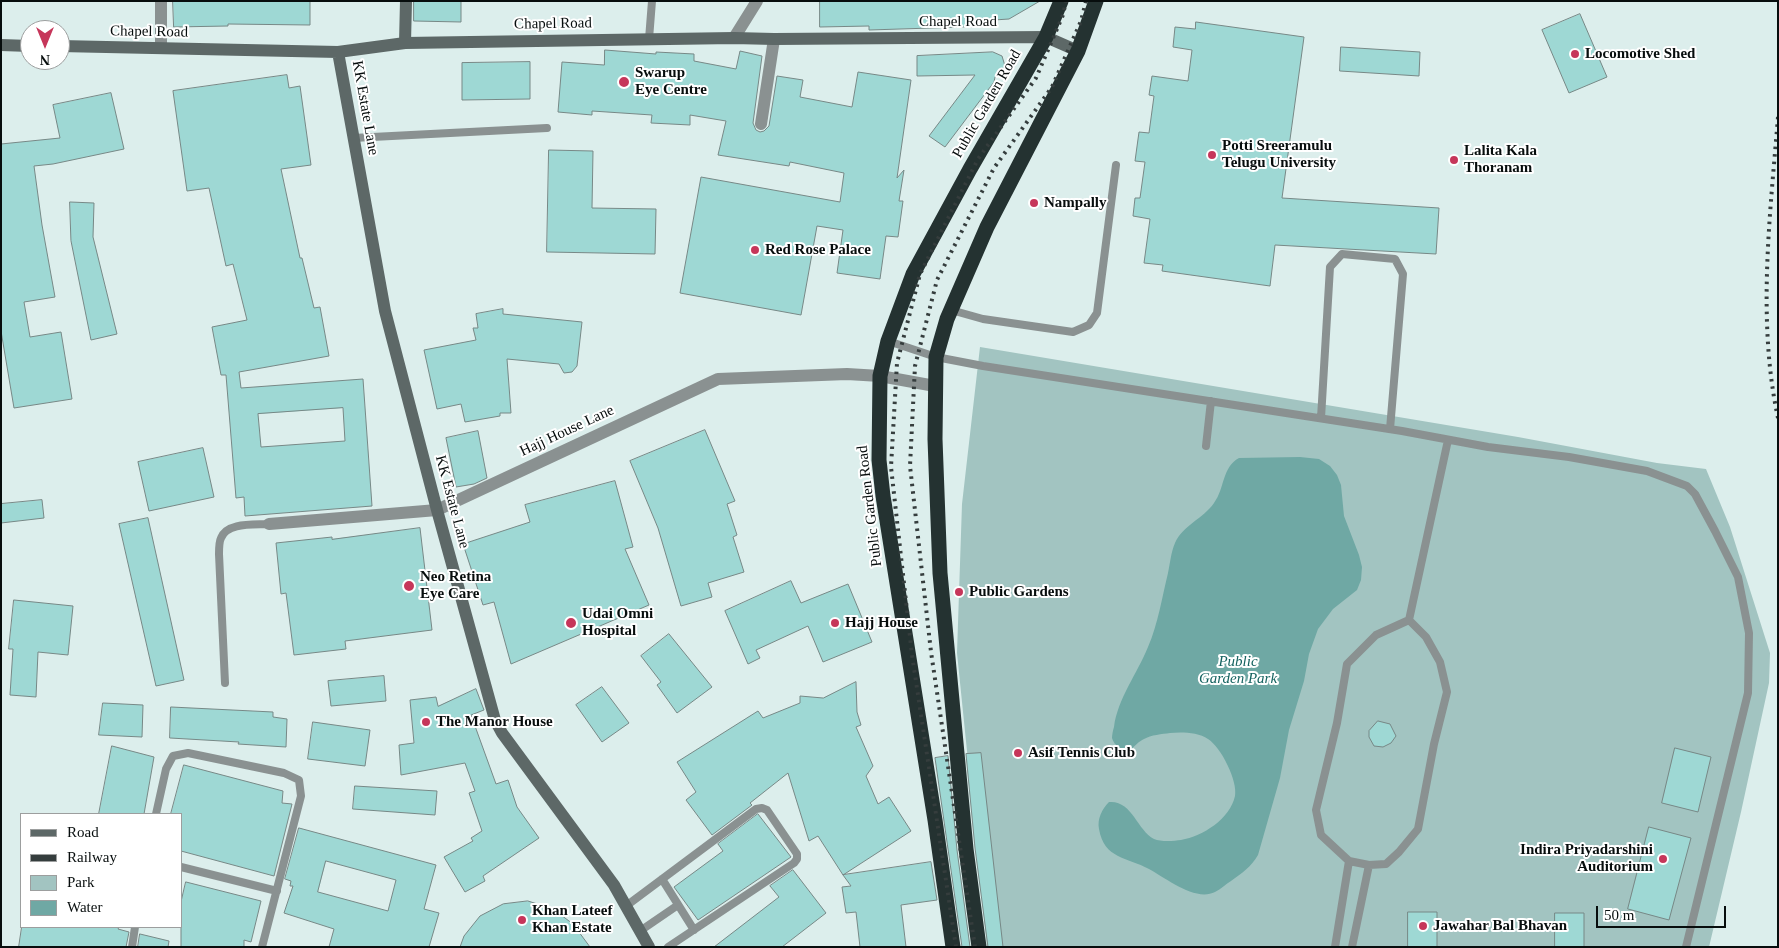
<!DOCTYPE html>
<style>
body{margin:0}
#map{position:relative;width:1779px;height:948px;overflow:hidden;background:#dceeec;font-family:"Times New Roman",serif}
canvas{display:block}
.frame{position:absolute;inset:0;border:2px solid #070d0d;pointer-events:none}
.legend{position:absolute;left:20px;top:813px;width:162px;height:115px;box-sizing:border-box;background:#fff;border:1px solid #9c9e9e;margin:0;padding:6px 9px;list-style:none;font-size:15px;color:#070d0d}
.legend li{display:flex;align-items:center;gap:10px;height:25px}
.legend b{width:25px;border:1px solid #9c9e9e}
.north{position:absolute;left:20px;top:20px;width:50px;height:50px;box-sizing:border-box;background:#fff;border:1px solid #9c9e9e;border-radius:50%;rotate:180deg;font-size:14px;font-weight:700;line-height:20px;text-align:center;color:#070d0d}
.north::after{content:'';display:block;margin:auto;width:18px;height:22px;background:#c6365a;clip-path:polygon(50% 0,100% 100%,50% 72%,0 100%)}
.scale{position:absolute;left:1596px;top:906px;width:130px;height:22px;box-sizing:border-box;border:2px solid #070d0d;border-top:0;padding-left:6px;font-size:15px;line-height:18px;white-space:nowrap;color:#070d0d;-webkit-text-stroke:4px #fff;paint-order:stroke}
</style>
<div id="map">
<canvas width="1779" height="948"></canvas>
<div class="frame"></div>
<ul class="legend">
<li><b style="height:6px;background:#5d6867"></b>Road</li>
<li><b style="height:6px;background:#353d3d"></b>Railway</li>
<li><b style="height:14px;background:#a2c4c1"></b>Park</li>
<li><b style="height:14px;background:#6fa8a4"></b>Water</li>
</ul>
<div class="north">N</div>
<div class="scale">50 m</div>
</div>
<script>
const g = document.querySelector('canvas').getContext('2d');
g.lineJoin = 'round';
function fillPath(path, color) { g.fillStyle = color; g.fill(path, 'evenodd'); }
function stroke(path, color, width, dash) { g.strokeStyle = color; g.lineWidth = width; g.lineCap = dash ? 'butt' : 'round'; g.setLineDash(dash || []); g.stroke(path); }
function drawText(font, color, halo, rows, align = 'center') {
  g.font = font + ' "Times New Roman",serif'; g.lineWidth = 4; g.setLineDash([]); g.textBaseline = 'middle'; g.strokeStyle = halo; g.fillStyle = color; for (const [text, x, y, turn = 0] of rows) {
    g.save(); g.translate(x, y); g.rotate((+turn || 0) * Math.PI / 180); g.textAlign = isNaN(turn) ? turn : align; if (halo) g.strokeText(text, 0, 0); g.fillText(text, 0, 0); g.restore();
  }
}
const green = new Path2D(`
 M980,347L1518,437L1657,463L1706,469L1730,527L1770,653L1769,683L1741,812L1709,947H987L957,653L962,504Z`);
const water = new Path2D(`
 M1300,457L1319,459L1330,466L1337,475L1341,485L1344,516L1359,555L1362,567L1361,580L1357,590L1333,609L1318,629L1309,654L1304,681L1289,730L1280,778L1258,855C1251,867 1242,873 1231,881C1226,884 1221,889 1215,892C1195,902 1166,878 1149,869C1127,857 1104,859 1099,829C1097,819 1102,809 1109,802C1132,800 1137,830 1154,839C1161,842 1174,841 1181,840C1203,836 1230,819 1235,796C1238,781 1221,747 1208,739C1198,732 1181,732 1170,733C1162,734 1151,735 1144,739C1139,741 1134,747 1129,751C1122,750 1114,746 1112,738C1112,735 1113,730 1114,727C1118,698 1137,674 1148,647C1158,624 1162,597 1168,573C1170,564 1171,552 1175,543C1183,525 1203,519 1214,503C1225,488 1222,467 1239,458Z`);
const building = new Path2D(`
 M173,1H310V25L228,24V26L174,27Z
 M414,1H461V22L414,21Z
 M820,1H1040L1009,19L994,20V26L869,30V26L820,27Z
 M1580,14L1607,77L1569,93L1542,30Z
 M1196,22L1304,37L1282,198L1439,208L1436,254L1275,245L1270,286L1162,271L1163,265L1144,263L1150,219L1133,216L1135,198H1140L1145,162L1135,161L1139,132L1149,133L1154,96L1149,95L1152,76L1188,81L1192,50L1173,47L1175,27L1195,29Z
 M1341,47L1420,52L1419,76L1340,71Z
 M605,50L656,54V52L694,54V61L736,69L740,51L762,56L753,123L756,130L760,132L764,131L769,126L777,76L803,80L800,97L852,107L858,72L911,80L897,178L904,170L899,201H903L898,237L886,236L880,279L837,273L843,230L817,226L801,315L680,293L701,177L840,202L844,173L790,162L789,166L718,155L726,121L690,115V125L651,123L652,115L592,111V115L558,112L562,62L604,65Z
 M993,52L1002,56L1005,66L1003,71L995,77L994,82L945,147L929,136L975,75L917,76V56Z
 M530,62V99L462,100V63Z
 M287,75L289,88L300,86L311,165L281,169L300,258H302L314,308L320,307L329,356L239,372L241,388L363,379L372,506L245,516L244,497L236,498L226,375H221L212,327L247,320L233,264L226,266L209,188L187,191L173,91ZM343,408L345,441L261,447L258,414Z
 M111,93L124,149L53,164L34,166L42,225L55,297L24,302L30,337L61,332L72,399L14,408L1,331V144L60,138L53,105Z
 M549,150L593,151L592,208L656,209L655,254L547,252Z
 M70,202L94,203L93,237L117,334L91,340L71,241Z
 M503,309V314L582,322L577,366L572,372L564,373L559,364L507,359L511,413H500V416L465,422L461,404L437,409L424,350L476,340L473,328H478L476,314Z
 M705,430L735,501L727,504L737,535L733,537L744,572L708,583L712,597L681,606L658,528L630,461Z
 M478,431L487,478L474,484L456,487L446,438Z
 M203,448L214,497L149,511L138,462Z
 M615,481L633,547L625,549L649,605L511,664L494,602L483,605L463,544L530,522L525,505Z
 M42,500L44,518L1,523V504Z
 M148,518L184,680L156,686L119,524Z
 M420,528L432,630L345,641L346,649L294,655L286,593L281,594L276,543L332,537V539Z
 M791,581L801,603L848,584L872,642L823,662L808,626L756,650L760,658L748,664L725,611Z
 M14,600L73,606L68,655L38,652L36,697L10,695L13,649H9Z
 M669,634L712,687L677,713L657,685L661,682L641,656Z
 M384,676L386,701L331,706L328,681Z
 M856,682L857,712L861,725L856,727L873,766L866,776L878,804L889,797L911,831L843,875L818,836L809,841L788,773L750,803L752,805L712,835L686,800L696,792L677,762L758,711L763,718L800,703V696L823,698Z
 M602,687L629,723L602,742L576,705Z
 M476,689L484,710L471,715L496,784L508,780L517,807L539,838L483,876L485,881L465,892L444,857L473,841L471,838L482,831L469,793L475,791L465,763L401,775L399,745L414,743L410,700L436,697L438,706Z
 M103,703L143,705L142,737L99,735Z
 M171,707L273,712V717L287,719L286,747L238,744L239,742L170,738Z
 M1378,721L1390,724L1396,736L1391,743L1383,747L1374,746L1369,737V731Z
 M313,722L370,730L365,766L308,759Z
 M112,746L154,757L144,814H99Z
 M1675,748L1711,757L1698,812L1662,803Z
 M981,753L1003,947H988L975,848L966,754Z
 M948,756L957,850L970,947H962L935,758Z
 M184,765L283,791L282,803L292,804L274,876L181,851V814H171Z
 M355,786L437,791L435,815L353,809Z
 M758,814L791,857L698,920L674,887L723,851L718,844Z
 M1649,827L1691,838L1669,920L1628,909Z
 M299,828L436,865L424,909L439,913L429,947H329L334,929L284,913L293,886H290L291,881L285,879ZM326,861L396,880L388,911L318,892Z
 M931,862L937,900L901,905L906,947H860L856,912L846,913L842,887L851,886L843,875Z
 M793,870L826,913L782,947H714L779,897L770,886Z
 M186,882L261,901L251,942L244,940V947H181V902Z
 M528,901L553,909L573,924L590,947H460L464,936L480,916L503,904Z
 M1408,912H1437V947H1408Z
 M1555,913H1584V947H1555Z
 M22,927H119L118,929L129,932L126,947H19Z
 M140,934L169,941L168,947H138Z`);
const lane = new Path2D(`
 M649,39L652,1
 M353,138L547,128
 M951,310L983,319L1073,332L1089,325L1097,313L1116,165
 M888,341L936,357L983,366L1402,431L1488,447L1569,457L1647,471L1687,486L1695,494L1715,531L1738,577L1749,633L1748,693L1686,947
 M1321,418L1330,267L1342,254L1395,259L1403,274L1390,429
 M1206,446L1211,401
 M1409,620L1426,637L1440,662L1447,692L1434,744L1418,829L1399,852L1386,864L1369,865L1349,861L1321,835L1316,810L1337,723L1347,664L1376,635Z
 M1409,620L1448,440
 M225,683L219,554C219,549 219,542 221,538C227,522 254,525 269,524
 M156,814L166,769L173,756L188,753L284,773L299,780L301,796L262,947
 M181,867L277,891
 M662,879L694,930
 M626,906L756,809L762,808L767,810L797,854V859L794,863L668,947
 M640,931L678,905
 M132,947L135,927
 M1335,947L1349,861
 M1352,947L1369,865`);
const street = new Path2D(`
 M161,1V48
 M734,38L757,1
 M761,124L774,39
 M269,524L437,510L718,379L847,374L880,376L935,386`);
const secondary = new Path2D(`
 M405,43L406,1
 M1,45L30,46
 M60,46L338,52L405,43L734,38L774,39L1046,37L1078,51
 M338,52L385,311L437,510L495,720L502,733L614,885L649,947`);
const highway = new Path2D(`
 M953,947L935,820L883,496L879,460L880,376L888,341L913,274L970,169L1046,37L1061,1
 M979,947L966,849L940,573L935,439L936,357L947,319L987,227L1078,51L1096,1`);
const rail = new Path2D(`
 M1778,117C1770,216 1757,321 1778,418
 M956,947L912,655L891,467L897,363L920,274L978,159L1036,78L1063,15L1066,1
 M975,947L931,652L910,466L915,366L937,280L994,168L1052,87L1081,21L1086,1`);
const markers = [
 [1575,54,5,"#c6365a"],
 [624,82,6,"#c6365a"],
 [1212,155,5,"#c6365a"],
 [1454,160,5,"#c6365a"],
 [1034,203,5,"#c6365a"],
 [755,250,5,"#c6365a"],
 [409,586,6,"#c6365a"],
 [959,592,5,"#c6365a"],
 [571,623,6,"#c6365a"],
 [835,623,5,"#c6365a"],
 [426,722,5,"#c6365a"],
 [1018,753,5,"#c6365a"],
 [1663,859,5,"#c6365a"],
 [522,920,5,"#c6365a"],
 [1423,926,5,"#c6365a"]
];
const streetNames = [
 ["Chapel Road",958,22],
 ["Chapel Road",553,24,-1],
 ["Chapel Road",149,32,1],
 ["Public Garden Road",987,104,-60],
 ["KK Estate Lane",365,108,80],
 ["Hajj House Lane",567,431,-25],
 ["KK Estate Lane",452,502,75],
 ["Public Garden Road",870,506,-97]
];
const poiNames = [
 ["Locomotive Shed",1585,54],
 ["Swarup",635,73],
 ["Eye Centre",635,90],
 ["Potti Sreeramulu",1222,146],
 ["Telugu University",1222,163],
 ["Lalita Kala",1464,151],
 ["Thoranam",1464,168],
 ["Nampally",1044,203],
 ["Red Rose Palace",765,250],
 ["Neo Retina",420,577],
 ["Eye Care",420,594],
 ["Public Gardens",969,592],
 ["Udai Omni",582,614],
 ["Hospital",582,631],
 ["Hajj House",845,623],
 ["The Manor House",436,722],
 ["Asif Tennis Club",1028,753],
 ["Indira Priyadarshini",1653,850,"right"],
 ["Auditorium",1653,867,"right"],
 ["Khan Lateef",532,911],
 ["Khan Estate",532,928],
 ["Jawahar Bal Bhavan",1433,926]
];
const parkNames = [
 ["Public",1238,662],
 ["Garden Park",1238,679]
];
fillPath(green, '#a2c4c1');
fillPath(water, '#6fa8a4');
fillPath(building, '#9ed8d4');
stroke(building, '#778886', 1);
stroke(lane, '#8a9191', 8);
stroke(street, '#8a9191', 12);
stroke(secondary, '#5d6867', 12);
stroke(highway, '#243231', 15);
stroke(rail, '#353d3d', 4, [2.5, 5]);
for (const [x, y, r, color] of markers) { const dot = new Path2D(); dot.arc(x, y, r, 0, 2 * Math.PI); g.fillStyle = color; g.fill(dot); stroke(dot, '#fff', 2); }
drawText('15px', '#070d0d', '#fff', streetNames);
drawText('bold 15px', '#070d0d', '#fff', poiNames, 'left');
drawText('italic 15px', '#156360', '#fff', parkNames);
</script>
